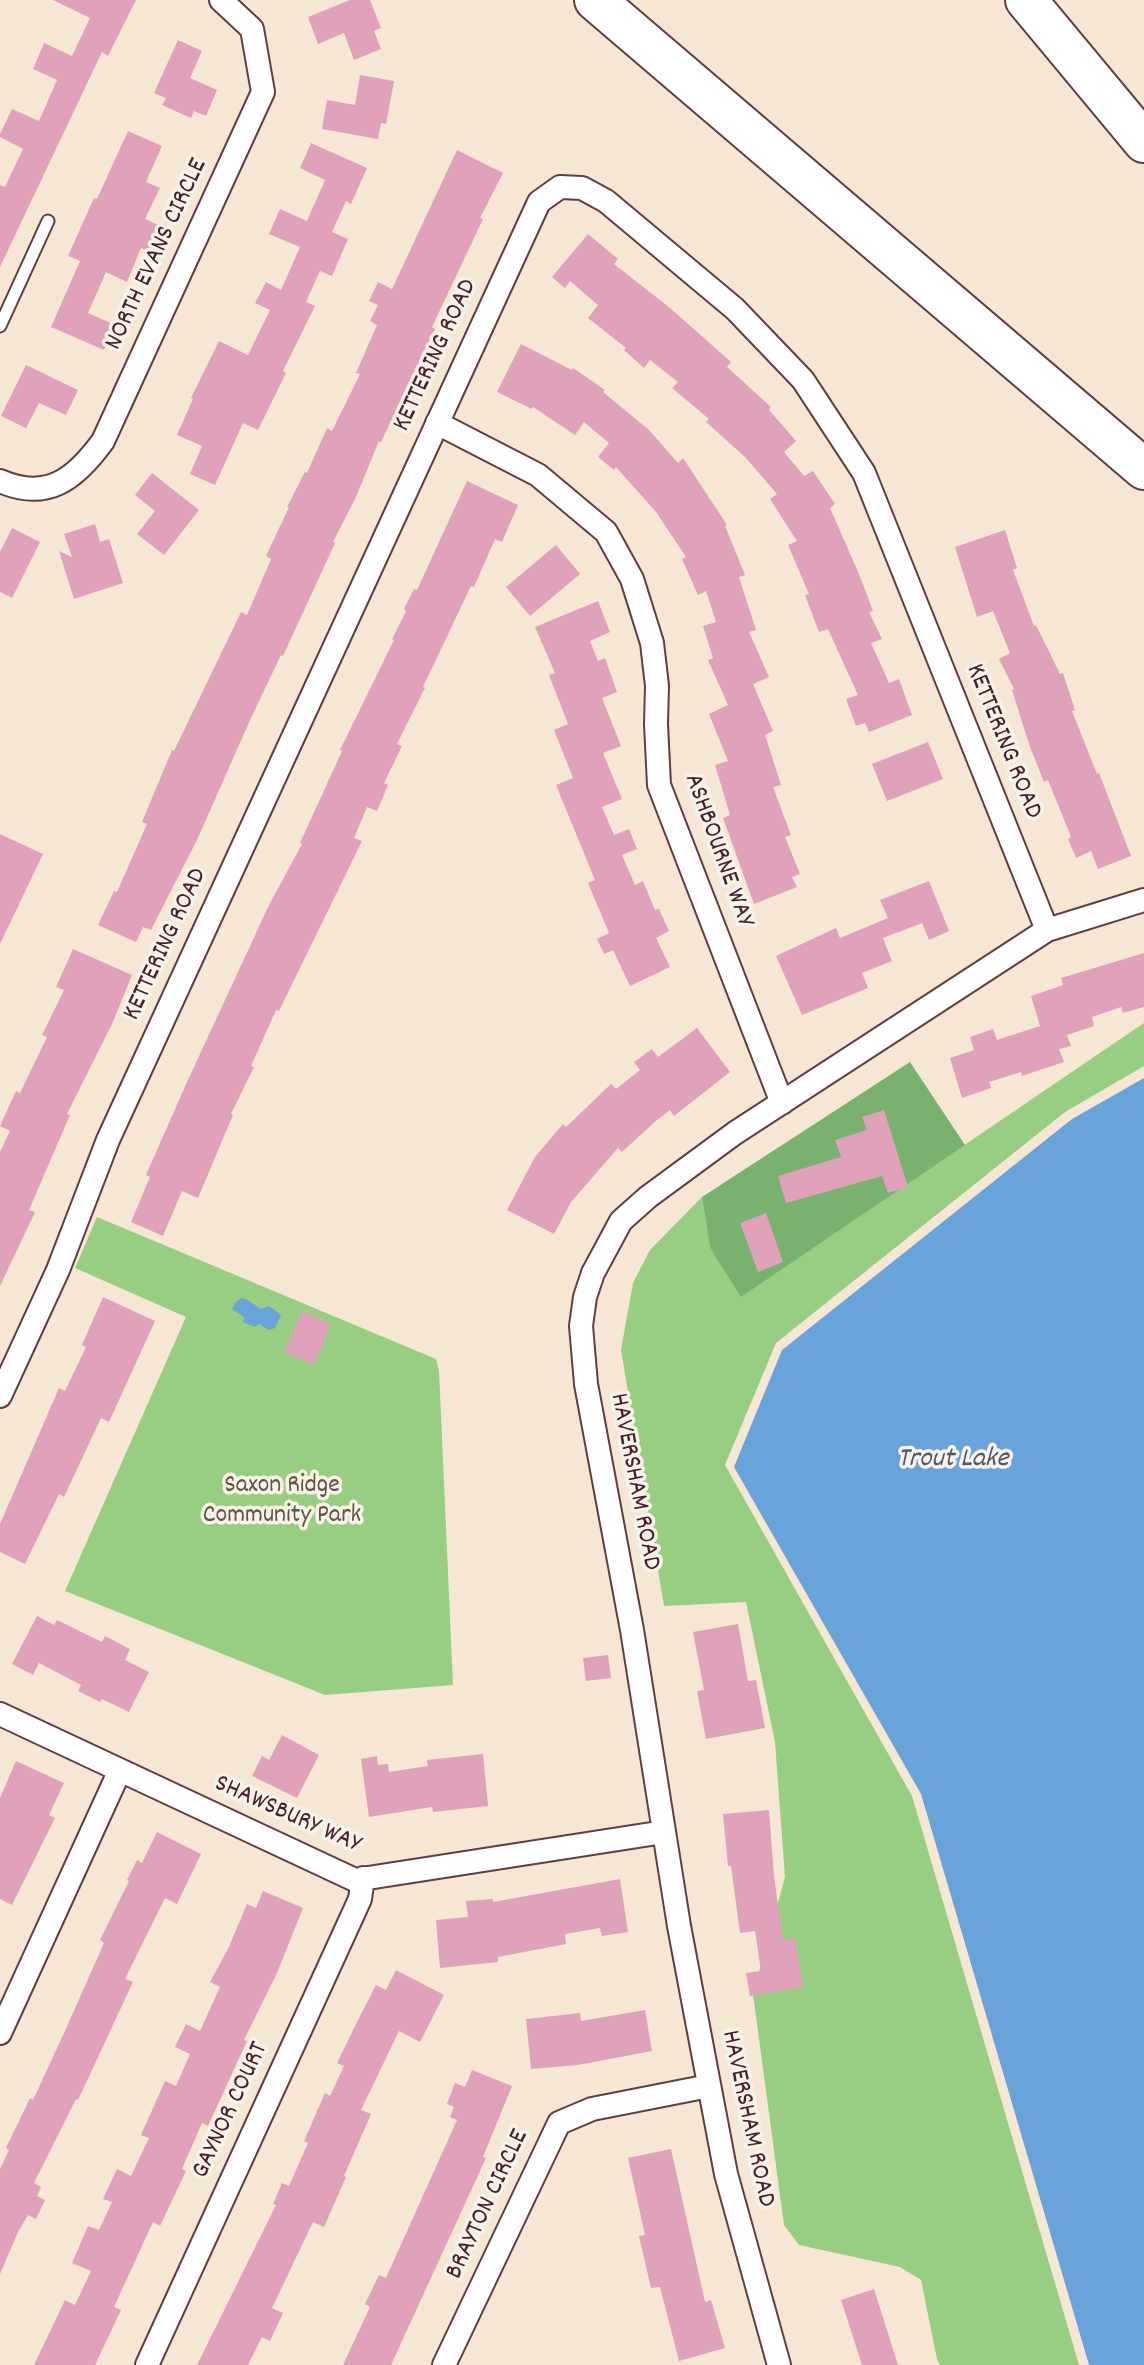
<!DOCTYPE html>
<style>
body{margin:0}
canvas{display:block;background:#f5e7d3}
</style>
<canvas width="1144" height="2365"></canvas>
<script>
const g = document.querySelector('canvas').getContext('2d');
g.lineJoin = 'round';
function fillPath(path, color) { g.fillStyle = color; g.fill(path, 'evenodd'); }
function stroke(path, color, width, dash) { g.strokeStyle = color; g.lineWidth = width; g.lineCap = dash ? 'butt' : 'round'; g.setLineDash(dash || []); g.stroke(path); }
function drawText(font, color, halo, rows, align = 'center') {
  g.font = font + ' Dekko,sans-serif'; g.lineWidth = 7; g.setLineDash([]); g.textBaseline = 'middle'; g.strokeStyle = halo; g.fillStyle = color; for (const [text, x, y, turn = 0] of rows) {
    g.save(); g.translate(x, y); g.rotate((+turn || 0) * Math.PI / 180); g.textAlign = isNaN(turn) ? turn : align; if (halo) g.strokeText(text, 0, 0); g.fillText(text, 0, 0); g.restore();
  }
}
const green = new Path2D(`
 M1144,1023V1066L1065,1112L776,1343L725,1465L912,1796L1079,2365H940L937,2359L921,2280L900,2267L799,2245L784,2225L753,1994L785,1877L775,1742L746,1602L664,1606L621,1350L633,1283L650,1250L702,1197L710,1248L742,1296Z
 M97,1217L436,1359L439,1371L453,1685L325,1695L65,1591L186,1317L75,1268Z`);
const forest = new Path2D(`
 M910,1062L965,1145L741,1297L710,1248L702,1197Z`);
const water = new Path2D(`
 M1144,1078V2365H1089L921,1794L734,1467L782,1350L1072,1119Z
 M241,1298L246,1299L261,1309L269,1306L281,1315L275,1328L269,1330L259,1324L255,1327L243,1322L244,1317L232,1309L236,1302Z`);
const building = new Path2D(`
 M53,0H136L108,56L102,52L0,267V185L5,187L23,149L0,137V134L12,109L39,121L57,80L33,69L44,43L72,56L90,18Z
 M350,0H370L381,28L374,31L381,49L354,60L344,33L318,44L308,17Z
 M178,40L202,51L190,78L217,90L206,116L194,111L191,118L162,105L166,98L154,93Z
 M360,75L394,81L386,124L381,123L378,139L322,129L327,100L355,105Z
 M128,131L162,146L146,182L160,188L145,219L163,227L152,253L141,248L127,282L106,272L88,313L115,325L104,350L51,327L80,261L68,256L94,198L97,199Z
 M311,143L367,168L351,204L346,201L332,232L348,239L332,276L320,271L306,302L315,306L283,371L286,373L258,430L243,423L215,485L190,474L202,446L177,435L193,399L191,398L219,341L248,355L270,310L255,303L266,282L281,290L300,247L269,234L280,209L307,221L325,180L300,168Z
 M457,150L503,173L480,218L483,219L432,327L435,329L381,442L379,441L356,497L333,542L335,543L283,656L281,655L251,718L197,840L151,930L143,927L136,942L98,925L114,891L117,892L147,824L142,822L172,750L174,751L241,612L247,615L271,559L266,556L289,507H287L305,472L307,473L327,428L332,431L360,374L356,373L377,325L370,321L378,305L369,301L378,282L392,289Z
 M588,234L618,259L614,264L670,308L731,362L727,367L771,407L769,410L796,441L784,452L804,476L813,471L835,504L830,508L859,574L873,611L869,612L882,639L871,643L889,683L899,679L912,715L869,732L865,723L856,726L846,699L858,695L828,629L819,632L805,595L809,594L788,545L797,541L770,499L777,494L745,457L706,422L709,419L672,388L678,382L650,360L644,368L624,350L626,348L588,318L598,305L570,281L565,288L552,277Z
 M521,344L572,370L573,368L605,390L603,392L649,430L678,463L683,458L727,525L725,526L745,575L739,577L756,630L749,632L769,677L753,684L773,731L765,735L781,785L773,787L791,835L785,837L800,874L792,877L797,887L754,904L723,818L730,815L715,765L728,761L709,714L728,705L708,660L713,658L703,626L716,622L706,591L698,595L682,559L686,557L656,512L616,467L614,470L598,457L609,443L584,422L575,435L533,407L532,409L497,392Z
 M26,365L78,390L66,415L39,403L26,428L1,416Z
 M152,473L199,510L164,555L137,534L155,511L135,495Z
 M467,481L518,505L502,542L495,539L474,587L471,586L423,687L425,688L397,744L402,746L384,783L388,785L377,811L367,807L354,838L362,841L279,1011L276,1010L251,1066L254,1067L231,1114L233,1115L198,1198L182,1191L163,1236L131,1222L150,1177L146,1175L187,1082L269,905L302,844L300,843L342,751L340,750L394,640L392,639L406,611L404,609L414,589L417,590Z
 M95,524L100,542L109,539L123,583L74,599L59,551L72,557L64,534Z
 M12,528L40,542L12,598L0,592V552Z
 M1005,530L1017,568L1013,570L1034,626L1036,625L1060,674L1063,673L1075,710L1072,711L1097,774L1099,773L1131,856L1098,869L1091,851L1076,858L1068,839L1071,837L1048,780L1044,782L1030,747L1012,690L1014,689L999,659L1010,653L993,611L977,617L955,547Z
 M556,545L580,574L530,616L506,587Z
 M598,601L610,632L590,641L598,661L605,658L617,692L602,698L621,746L603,753L622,799L602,807L614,835L629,829L637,849L622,855L635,885L643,881L655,910L659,909L669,931L656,938L670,967L630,986L613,950L604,954L597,939L609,933L588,883L595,880L556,785L573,778L554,730L568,724L549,675L555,673L535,627Z
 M928,742L943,779L887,801L872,764Z
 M0,834L43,854L0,944Z
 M929,881L949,931L929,940L922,923L883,938L892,961L862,973L868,988L802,1015L776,956L836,928L840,938L888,918L880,900Z
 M73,949L132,975L112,1024L67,1114L70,1115L29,1210L35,1212L0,1286V1152L10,1131L0,1126L16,1091L20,1093L47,1037L42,1035L64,990L56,987Z
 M1144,953V1007L1123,1013L1121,1007L1092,1017L1094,1026L1067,1035L1071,1046L1059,1049L1064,1062L1022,1076L1021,1072L989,1082L991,1088L962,1098L950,1058L974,1050L970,1037L993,1029L997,1040L1040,1026L1031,996L1063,985L1061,978Z
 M697,1028L730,1072L674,1116L670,1110L657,1120L622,1152L618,1148L571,1202L554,1234L507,1210L535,1157L563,1124L566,1127L611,1084L616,1089L640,1070L634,1062L652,1049L658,1057Z
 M884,1110L908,1187L888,1193L882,1176L786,1203L778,1176L841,1157L835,1140L867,1130L862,1117Z
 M766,1213L783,1262L758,1272L740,1223Z
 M103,1297L155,1321L109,1422L101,1418L64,1497L59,1494L25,1564L0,1552V1524L59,1388L65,1391L86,1347L82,1345Z
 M302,1311L331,1324L314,1365L284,1352Z
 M37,1616L54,1625L57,1620L102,1642L105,1636L130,1649L125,1660L149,1672L129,1712L102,1699L100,1702L78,1691L81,1685L39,1663L33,1675L12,1664Z
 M738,1624L748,1681L756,1680L765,1728L706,1739L697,1691L704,1690L693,1632Z
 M608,1655L611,1678L586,1681L583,1658Z
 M282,1735L319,1755L297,1798L252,1776L262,1756L269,1760Z
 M483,1754L488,1806L433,1812L432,1807L369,1817L361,1759L377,1756L378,1765L388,1764L389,1772L428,1766L427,1760Z
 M16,1761L64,1783L49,1815L55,1818L12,1905L0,1899V1798Z
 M769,1810L774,1876L783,1940L795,1938L803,1987L750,1996L746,1973L761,1971L755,1931L740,1933L731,1866H728L723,1814Z
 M157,1832L201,1854L177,1904L165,1898L125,1979L133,1982L78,2100L76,2099L34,2183L41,2187L37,2196L45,2200L36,2219L28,2215L18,2232L0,2274V2169L9,2150L6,2148L30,2098L33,2100L64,2033L104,1943L100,1940L129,1881L127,1880L137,1860L142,1863Z
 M620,1879L628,1932L602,1936L600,1928L565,1934L566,1944L498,1957V1962L440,1968L436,1920L468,1917L466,1901L493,1899V1902Z
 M263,1891L303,1908L277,1973L244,2040L247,2041L208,2126L202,2123L182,2169L186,2171L160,2226L153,2222L114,2307L121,2310L95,2365H34L65,2300L75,2305L91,2271L72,2263L88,2226L99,2230L112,2202L103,2199L117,2169L131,2176L149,2138L141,2135L165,2081L176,2086L190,2054L175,2047L186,2024L200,2031L220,1987L210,1982L228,1949L247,1904L256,1908Z
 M396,1970L444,1995L420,2042L399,2031L361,2110L371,2114L344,2176L346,2177L324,2227L313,2222L272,2308L283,2313L270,2341L262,2337L248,2365H197L276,2205L273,2204L282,2183L289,2186L308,2143L304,2141L325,2093L330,2096L344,2066L337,2063L358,2020L376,1985L386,1990Z
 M645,2010L652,2051L578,2065L531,2069L526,2019L580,2013L581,2021Z
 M472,2070L512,2086L483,2157L486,2158L391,2365H343L370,2307L365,2304L379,2275L386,2278L457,2120L450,2117L454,2107L447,2104L455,2083L465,2087Z
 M671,2149L705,2302L711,2300L725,2348L679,2361L660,2287L651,2288L639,2236L645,2235L628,2158Z
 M874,2289L898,2365H862L841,2300Z`);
const service = new Path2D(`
 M0,326L48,221`);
const minor = new Path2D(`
 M437,423L538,475L606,532L632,579L652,643L657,686L656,724L659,785L782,1103
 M0,481C48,502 76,478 103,441L263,92L252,29L221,0
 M0,1396L58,1270L108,1140L539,202L560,187L582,188L606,201L735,309L803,380L864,473L1047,930
 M0,1714L355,1880L664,1832
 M0,2033L120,1770
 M147,2365L360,1899L363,1878
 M444,2365L559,2123L592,2109L709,2086
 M779,2365L726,2174L679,1926L632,1630L586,1384L581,1326L585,1297L593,1273L621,1221L648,1197L735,1133L1047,930L1144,900`);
const motorway = new Path2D(`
 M595,0L1144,469
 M1026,0L1144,142`);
const streetNames = [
 ["NORTH EVANS CIRCLE",158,255,-65],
 ["KETTERING ROAD",437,356,-65],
 ["KETTERING ROAD",1002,742,68],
 ["ASHBOURNE WAY",717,851,70],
 ["KETTERING ROAD",167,945,-65],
 ["HAVERSHAM ROAD",633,1482,79],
 ["SHAWSBURY WAY",287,1816,24],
 ["GAYNOR COURT",232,2111,-65],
 ["HAVERSHAM ROAD",746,2119,78],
 ["BRAYTON CIRCLE",489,2205,-65]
];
const parkNames = [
 ["Saxon Ridge",282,1487],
 ["Community Park",282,1517]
];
const waterNames = [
 ["Trout Lake",953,1461]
];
fillPath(green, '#97ce81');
fillPath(forest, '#79b16f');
fillPath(water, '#68a4d9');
fillPath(building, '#dfa2ba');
stroke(service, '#643d44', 15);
stroke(minor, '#643d44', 26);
stroke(motorway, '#643d44', 44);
stroke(service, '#fff', 11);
stroke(minor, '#fff', 22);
stroke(motorway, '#fff', 40);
drawText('26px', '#4a1f2b', '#f7f3e8', streetNames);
drawText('26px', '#615445', '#f7f3e8', parkNames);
drawText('italic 28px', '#565471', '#f7f3e8', waterNames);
</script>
